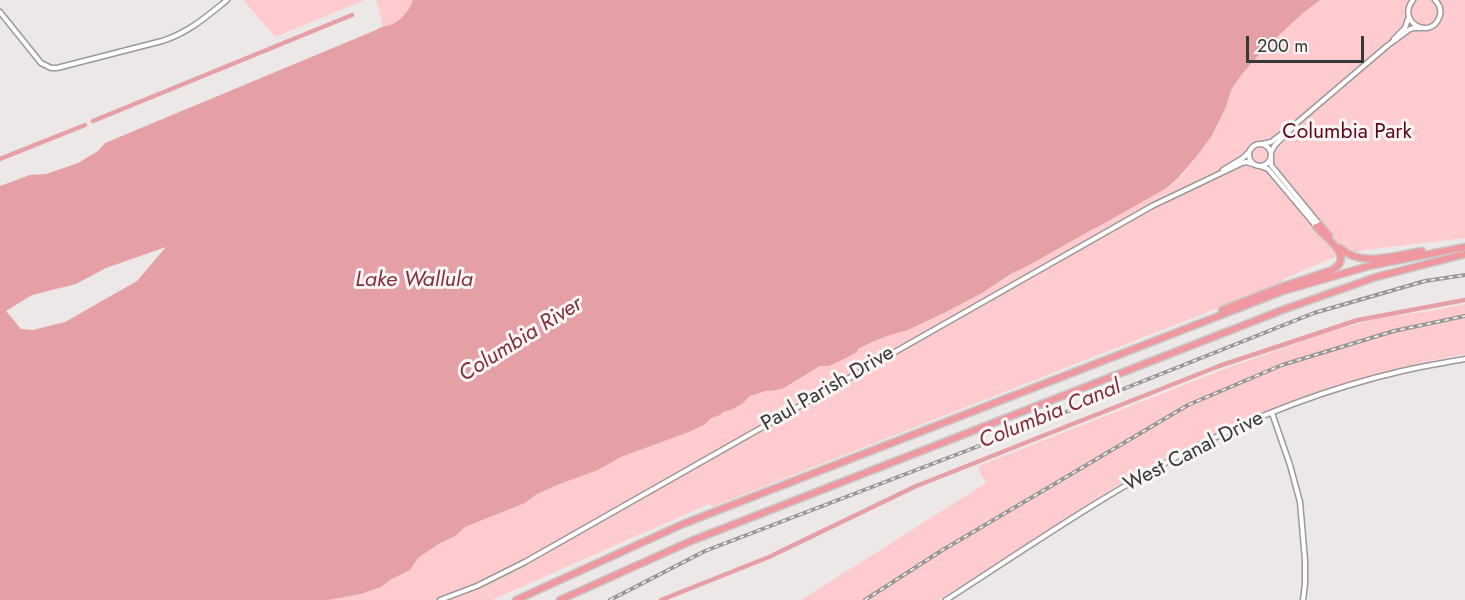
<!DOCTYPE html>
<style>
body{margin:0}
#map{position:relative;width:1465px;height:600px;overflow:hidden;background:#ece8e8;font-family:Jost,sans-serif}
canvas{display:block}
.scale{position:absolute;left:1246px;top:36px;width:118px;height:27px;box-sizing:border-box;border:3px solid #393838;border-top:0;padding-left:8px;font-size:18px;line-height:21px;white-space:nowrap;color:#393838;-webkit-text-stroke:4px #faf5f5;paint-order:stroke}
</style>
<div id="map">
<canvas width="1465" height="600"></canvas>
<div class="scale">200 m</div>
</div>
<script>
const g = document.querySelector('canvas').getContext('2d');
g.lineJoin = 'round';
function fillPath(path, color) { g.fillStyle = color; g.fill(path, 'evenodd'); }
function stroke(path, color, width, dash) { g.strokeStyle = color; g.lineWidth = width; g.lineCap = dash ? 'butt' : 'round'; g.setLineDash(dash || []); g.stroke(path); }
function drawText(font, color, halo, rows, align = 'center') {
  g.font = font + ' Jost,sans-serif'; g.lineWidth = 6; g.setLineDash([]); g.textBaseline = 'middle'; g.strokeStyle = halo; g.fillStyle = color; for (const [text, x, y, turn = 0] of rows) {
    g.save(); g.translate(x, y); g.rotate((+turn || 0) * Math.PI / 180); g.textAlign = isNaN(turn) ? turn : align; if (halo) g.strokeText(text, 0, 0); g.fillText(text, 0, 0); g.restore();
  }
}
const green = new Path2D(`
 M243,0H365L275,37Z
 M375,0H477L385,35L377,3Z
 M1320,0H1465V238L1365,250L1330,259L1283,279L1284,282L712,507L710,504L702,507L492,600H328L361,594L381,587L390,580L410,570L418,558L440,543L455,536L465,527L525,503L537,494L557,485L598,470L621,457L689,432L704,425L710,418L720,415L723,412L731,410L742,404L751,395H755L764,391L792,384L820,366H829L846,358L857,352L858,349L870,343L887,336L908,330L946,312L982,293L1022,268L1033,263L1093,229L1096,228L1170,186L1183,174L1211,137L1225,109L1232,88L1243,73L1263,50L1303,13Z
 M1465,304V354L1420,363L1322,390L1276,407L1220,431L1174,454L1121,483L939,600H801L986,483L980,473L978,466L1227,368L1318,336L1374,319L1430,311Z`);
const water = new Path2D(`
 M413,0H1320L1303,13L1263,50L1243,73L1232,88L1225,109L1211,137L1196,157L1177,179L1165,189L1096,228L1093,229L1033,263L1011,274L982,293L946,312L908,330L887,336L870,343L858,349L857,352L846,358L829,366H820L784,388L777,390L765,391L754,395H751L742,404L731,410L723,412L720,415L711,418L704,425L689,432L621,457L598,470L557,485L537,494L525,503L465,527L455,536L440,543L418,558L410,570L390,580L381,587L361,594L328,600H0V186L30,175L46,174L78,163L98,151L105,143L376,30C381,26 384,27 390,25C400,22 410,10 413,0ZM166,247L137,281L65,322L33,330L21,329L6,311L32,295L76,284L106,268Z`);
const canal = new Path2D(`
 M93,121L352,15
 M0,159L85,125
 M661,600L769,557L914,487L1219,366L1358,320L1465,300`);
const tertiary = new Path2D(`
 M1413,0C1396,22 1430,40 1439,18C1442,11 1440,5 1435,0
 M0,12L41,63L51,68H57L162,41C188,33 206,17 227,0
 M1394,39L1405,28L1408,19
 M1249 155a11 11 0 1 1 22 0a11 11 0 1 1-22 0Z
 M1262,144L1271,142L1299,121L1387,46L1410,29L1414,28H1421
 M1271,152L1275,145L1291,129
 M1271,158V165L1275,170L1320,225
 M1260,166L1268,169L1316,226
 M1223,170L1243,158L1249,152
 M1272,413L1290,465L1300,502L1305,560V584L1303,600
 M440,600L477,586L525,562L1152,206L1242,163L1246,162L1253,164
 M946,600C1025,549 1103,495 1186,452C1253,417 1329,388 1402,371C1423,366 1444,363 1465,359`);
const motorway = new Path2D(`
 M1320,225L1329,236
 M1340,248C1361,268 1396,255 1422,251
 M1222,310L1281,287L1332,270C1355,257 1327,239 1316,227
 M516,600L683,524L1283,291L1369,266L1465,247
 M560,600L691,541L1285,309L1376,277L1465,254`);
const rail = new Path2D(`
 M610,600L705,551L1018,431L1314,313L1425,281L1465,275
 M865,600L941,551L1188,405L1282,365L1394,331L1465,316`);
const parkNames = [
 ["Columbia Park",1347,133]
];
const streetNames = [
 ["Paul Parish Drive",828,389,-30],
 ["West Canal Drive",1194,452,-27]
];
const waterNames = [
 ["Lake Wallula",414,281],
 ["Columbia River",521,340,-32],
 ["Columbia Canal",1050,415,-22]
];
fillPath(green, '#fecccf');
fillPath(water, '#e5a0a6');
stroke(canal, '#e5a0a6', 4.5);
stroke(tertiary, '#9c9899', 7);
stroke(motorway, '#c8c7c7', 9);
stroke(tertiary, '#fff', 4);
stroke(motorway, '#ef98a0', 6);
stroke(rail, '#999696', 4);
stroke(rail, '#faf5f5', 1.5, [4.5]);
drawText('21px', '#59071d', '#faf5f5', parkNames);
drawText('21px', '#393838', '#faf5f5', streetNames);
drawText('italic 22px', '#812f3c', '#faf5f5', waterNames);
</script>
